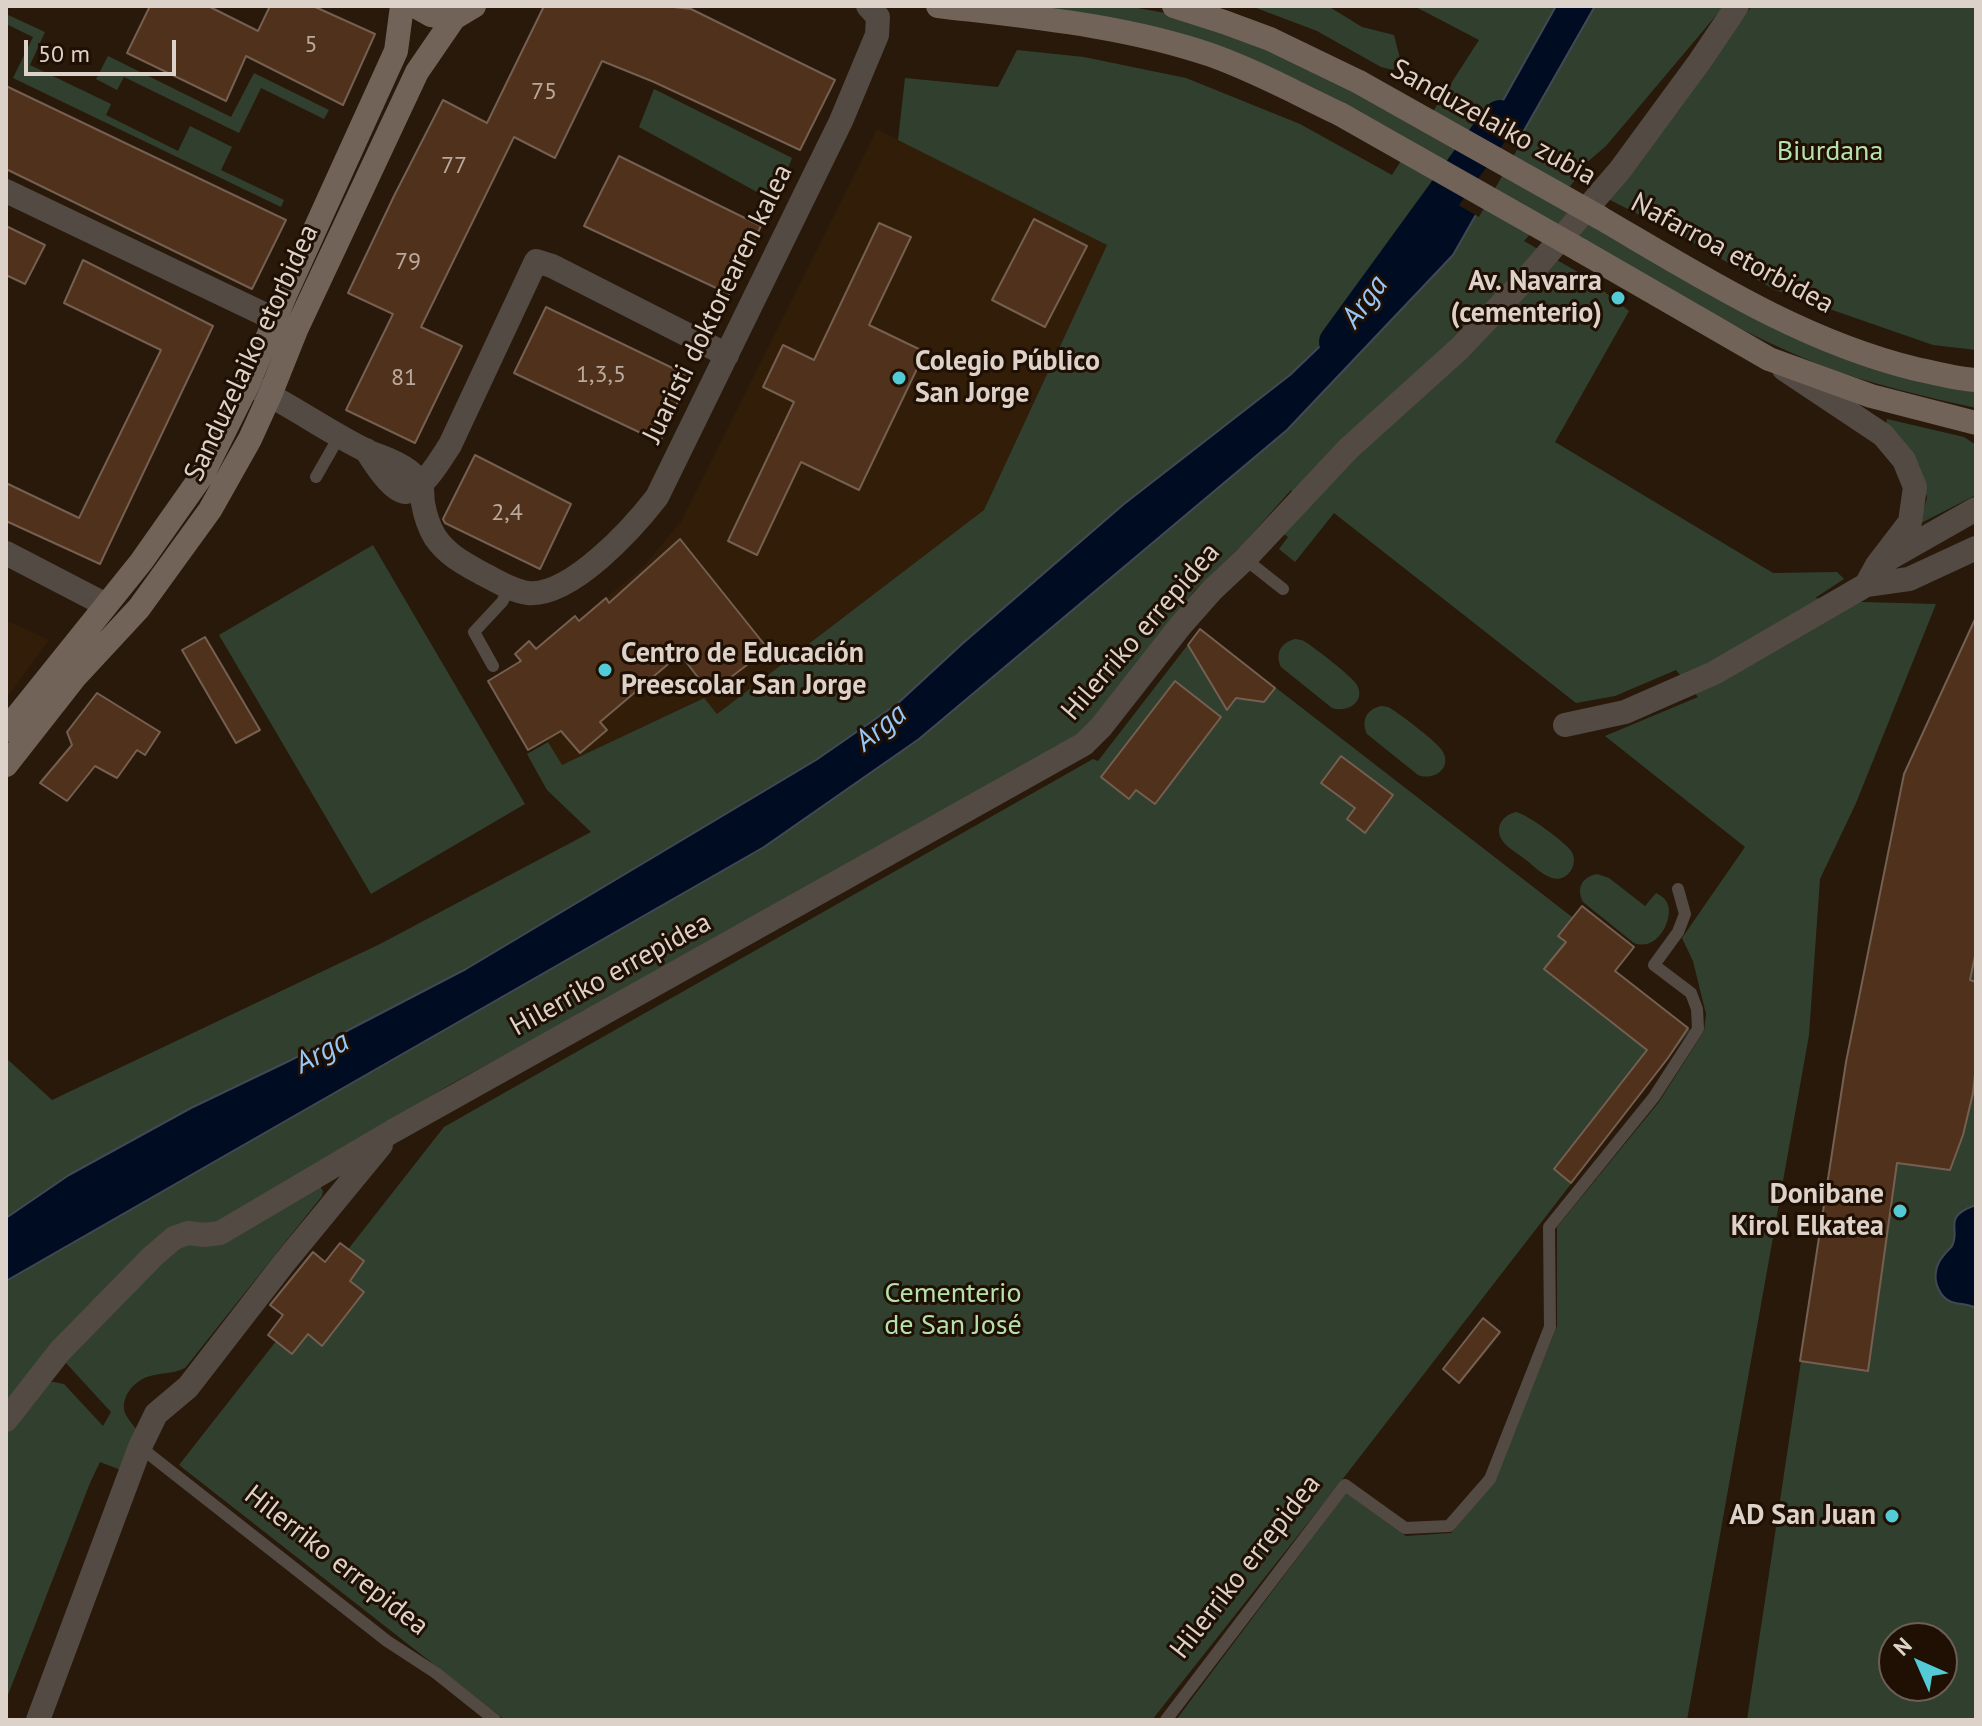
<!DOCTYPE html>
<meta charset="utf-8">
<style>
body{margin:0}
#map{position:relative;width:1982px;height:1726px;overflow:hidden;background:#29190a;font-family:"PT Sans",sans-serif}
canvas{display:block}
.frame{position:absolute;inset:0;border:8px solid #ddd2c9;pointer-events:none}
.north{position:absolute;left:1878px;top:1622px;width:80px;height:80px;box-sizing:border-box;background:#1f1003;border:2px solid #6b5e52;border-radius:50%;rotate:315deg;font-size:22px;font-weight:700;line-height:32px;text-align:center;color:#ddd2c9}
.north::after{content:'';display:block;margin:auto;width:28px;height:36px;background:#52cbd7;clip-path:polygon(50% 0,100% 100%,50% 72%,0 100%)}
.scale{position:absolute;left:24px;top:40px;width:152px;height:36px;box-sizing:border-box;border:4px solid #ddd2c9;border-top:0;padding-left:10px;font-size:24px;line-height:28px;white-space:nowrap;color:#ddd2c9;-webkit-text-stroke:6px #1f1003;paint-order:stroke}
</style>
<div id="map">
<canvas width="1982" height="1726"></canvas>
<div class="frame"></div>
<div class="north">N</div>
<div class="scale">50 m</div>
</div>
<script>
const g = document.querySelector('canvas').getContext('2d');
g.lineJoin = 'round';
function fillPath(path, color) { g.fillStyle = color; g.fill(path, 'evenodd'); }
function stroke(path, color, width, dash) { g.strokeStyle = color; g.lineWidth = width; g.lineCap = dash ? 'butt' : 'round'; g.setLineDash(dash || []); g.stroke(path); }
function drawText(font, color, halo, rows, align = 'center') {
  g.font = font + ' "PT Sans",sans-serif'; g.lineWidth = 6; g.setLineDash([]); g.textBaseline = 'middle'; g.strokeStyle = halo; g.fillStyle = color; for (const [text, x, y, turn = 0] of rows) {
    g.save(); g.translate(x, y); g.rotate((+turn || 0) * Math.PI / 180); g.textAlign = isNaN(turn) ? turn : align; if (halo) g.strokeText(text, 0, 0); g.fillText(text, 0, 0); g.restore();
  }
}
const built = new Path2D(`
 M877,129L1107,245L984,510L717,714L703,698L562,766L544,735L543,686L515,654L529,641L539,652L549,638L575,616L579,621L645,565L682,520Z
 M6,620L49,640L6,699Z`);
const green = new Path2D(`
 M1026,6H1127L1165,13L1232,34L1337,82L1421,130L1479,40L1414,6H1556L1471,157L1499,172L1595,6H1724L1606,146L1585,164L1576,179L1556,203L1705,290L1976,391V408C1923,396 1869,384 1818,364C1725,327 1632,267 1545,217L1524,241L1583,275L1629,311L1555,442L1773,573L1837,572L1844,579L1815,598L1862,602L1936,604L1856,803L1820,879L1809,1035L1687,1720H1176L1346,1493L1406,1536L1451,1533L1497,1476L1557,1326V1227L1659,1102L1704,1031L1706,1014L1693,961L1682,938L1745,847L1605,736L1698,697L1676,670L1615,696L1576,703L1334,513L1295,562L1279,549L1288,537L1284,534L1305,512L1291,490L1242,545L1195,590L1084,733L802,895L451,1084L217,1227H196L6,1413V1281L764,847L919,739L1287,430L1453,255L1464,171L1418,252L1290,375L1124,504L962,644L897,704L816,760L466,969L289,1061L191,1108L69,1175L6,1218V1058L52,1100L380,944L591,832L547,790L527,754L548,742L562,765L704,698L717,714L984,510L1107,245L898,140L905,78L998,87L1017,50L1084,57L1186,78L1300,124L1392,175L1413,142L1371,118L1300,81Z
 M1251,6H1328L1362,27L1394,35L1400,59L1393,70L1381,67L1317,31Z
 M1752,6H1976V350L1933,345L1775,290L1682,236L1608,199Z
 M6,14L45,32L30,65L111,104L106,115L178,151L190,126L232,147L221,170L284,200L281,207L13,78L33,37L6,24Z
 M108,56L231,117L254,73L329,110L324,119L261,88L239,133L124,77L117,90L96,79Z
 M654,89L792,158L775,202L639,127Z
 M1887,419L1964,437L1976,445V495L1919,524L1927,498L1919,465L1886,425Z
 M373,545L525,804L371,894L219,635Z
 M1200,629L1572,917L1582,906L1634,947L1615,971L1690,1030L1345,1476L1152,1720H505L179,1465L444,1127L1093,759L1098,761Z
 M1976,633V1720H1747L1846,1062L1904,774L1963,646ZM1894,1638H1942V1686H1894Z
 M1295,639C1301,640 1301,639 1307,643C1316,649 1353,677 1357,685C1366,702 1347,713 1332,708L1281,667C1275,654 1280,643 1295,639Z
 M1381,706C1388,707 1387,706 1393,710C1402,716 1439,743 1443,752C1452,769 1433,781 1418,775L1367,734C1361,720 1366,710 1381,706Z
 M1516,812C1527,814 1565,842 1571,851C1580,864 1567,883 1552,878C1542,875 1534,866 1526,860C1519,854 1507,848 1502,840C1494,827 1503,815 1516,812Z
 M1597,874L1609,878L1645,906L1656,893C1659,895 1664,897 1666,901C1676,914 1659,953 1634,943L1583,902C1576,888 1582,877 1597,874Z
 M320,1186L323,1191L322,1196L185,1368C170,1375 161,1372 147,1377C133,1382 120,1398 125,1413C127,1418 133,1425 137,1430L121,1470L100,1462L90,1483L6,1700V1432L46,1382H54L64,1384L103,1426L111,1412L66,1363L68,1356L173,1247Z`);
const water = new Path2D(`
 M1556,6H1595L1453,255L1287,430L919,739L764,847L6,1281V1218L69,1175L191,1108L289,1061L466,969L816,760L897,704L962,644L1124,504L1290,375L1418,252Z
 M1973,1206H1976V1308C1963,1301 1948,1308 1939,1290C1933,1279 1935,1265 1944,1255C1945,1253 1951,1248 1952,1246C1961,1229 1942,1218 1973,1206Z`);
const pier = new Path2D(`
 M1483,129L1518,148L1479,217L1444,197Z`);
const river = new Path2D(`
 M1337,342L1500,118`);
const building = new Path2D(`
 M150,6H208L258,31L270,6H313L375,34L343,105L246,56L226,101L127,53Z
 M544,6H665L691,9L835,80L800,150L654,82L602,61L555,158L514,137L421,327L462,346L415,443L346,410L393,314L348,293L394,196L443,100L487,123Z
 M6,86L286,220L252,289L6,169Z
 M619,156L761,226L729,294L584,226Z
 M1034,219L1087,246L1045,327L992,300Z
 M879,223L911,237L869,325L925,352L859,490L801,462L757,555L728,541L794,402L763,387L783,345L814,360Z
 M6,226L45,245L25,284L6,275Z
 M83,260L213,326L100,564L6,521V483L79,518L161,350L64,303Z
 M546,307L689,376L660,442L514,373Z
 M475,455L571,504L540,569L445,523L443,519Z
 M680,539L768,649L710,693L680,654L600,722L607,730L580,753L561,731L528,750L488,681L521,661L515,654L529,641L536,649L575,616L579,621L606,598L609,603Z
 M1976,617V951L1970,980L1976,982V1064L1973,1093L1963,1135L1950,1170L1897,1163L1868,1371L1800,1361L1846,1062L1904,774Z
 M1200,629L1275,688L1264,702L1236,698L1227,710L1188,645Z
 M205,637L260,730L236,743L182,650Z
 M1175,681L1221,717L1155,804L1136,790L1129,799L1101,777Z
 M97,693L160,732L145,755L137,750L117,778L95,766L67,801L40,783L72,745L67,732Z
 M1341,756L1393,795L1365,833L1347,819L1355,808L1321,783Z
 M1582,906L1634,947L1615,971L1688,1028L1668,1058L1571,1183L1554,1169L1647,1050L1544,969L1566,942L1558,936Z
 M340,1243L364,1261L350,1281L364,1292L322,1346L308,1334L292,1354L268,1335L283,1315L270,1305L313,1252L325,1262Z
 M1483,1318L1500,1332L1459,1383L1443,1369Z`);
const lane = new Path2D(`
 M316,477L340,435
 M1245,559L1283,589
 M493,666L474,632L502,602L510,587
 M140,1447L387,1641L436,1673L495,1720
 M1166,1720L1345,1485L1405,1528L1449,1526L1490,1479L1550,1327L1549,1227L1654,1097L1698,1029L1697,1009L1691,993L1654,965L1678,932L1685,914L1678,889`);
const street = new Path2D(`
 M6,191L293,328
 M1784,369L1883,435L1904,460L1915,487L1910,522L1877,565L1866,585
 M248,384C288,403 325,430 365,450C380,457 395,460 409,471C413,474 419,480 421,485C423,490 422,497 423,503C425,515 429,527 435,537C447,555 465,564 483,574C497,581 512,591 528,593C571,597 633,528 657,497L841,121L877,35L878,17L868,6
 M366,450C373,461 392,492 406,492C423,491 442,457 450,445L536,261L552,266L727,355
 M6,553L106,605
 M1888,559L1976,509
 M1565,725L1625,712L1714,673L1866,585L1909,579L1976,548
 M6,1420L60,1351L153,1256L174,1238L188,1233L204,1235L220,1233L393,1131L1084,744L1101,727L1181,625L1212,590L1245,559L1348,449L1460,348L1532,272L1620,170L1700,61L1737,6
 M38,1720L140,1447L156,1414L188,1387L284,1263L381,1145`);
const secondary = new Path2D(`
 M415,6L431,15L454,18L474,6
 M938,6C1030,17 1123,25 1211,55C1256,71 1298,94 1340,114
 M1174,6L1224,22L1270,39L1359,82
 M1599,217C1700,276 1801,341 1916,369C1936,373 1956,379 1976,380
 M1580,250L1769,359L1871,396L1976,423
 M6,730L141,562L203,474L248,384L286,293L396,51L402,6
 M6,765L75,677L139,608L210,510L250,439L270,395L296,330L417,72L454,18`);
const secondaryBridge = new Path2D(`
 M1359,82L1599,217
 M1340,114L1580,250`);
const markers = [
 [1618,298,8,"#52cbd7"],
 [899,378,8,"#52cbd7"],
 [605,670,8,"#52cbd7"],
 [1900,1211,8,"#52cbd7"],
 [1892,1516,8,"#52cbd7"]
];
const numberNames = [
 ["5",311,45],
 ["75",544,92],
 ["77",454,166],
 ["79",408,262],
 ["1,3,5",601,375],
 ["81",404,378],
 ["2,4",507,513]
];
const streetNames = [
 ["Sanduzelaiko zubia",1493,123,29],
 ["Nafarroa etorbidea",1732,254,28],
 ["Juaristi doktorearen kalea",718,304,-64],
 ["Sanduzelaiko etorbidea",252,353,-65],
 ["Hilerriko errepidea",1141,632,-49],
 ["Hilerriko errepidea",611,975,-29],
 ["Hilerriko errepidea",336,1561,38],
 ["Hilerriko errepidea",1246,1567,-52]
];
const parkNames = [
 ["Biurdana",1830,152],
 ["Cementerio",953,1294],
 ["de San José",953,1326]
];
const poiNames = [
 ["Av. Navarra",1602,282],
 ["(cementerio)",1602,314],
 ["Colegio Público",915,362,"left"],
 ["San Jorge",915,394,"left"],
 ["Centro de Educación",621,654,"left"],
 ["Preescolar San Jorge",621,686,"left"],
 ["Donibane",1884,1195],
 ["Kirol Elkatea",1884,1227],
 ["AD San Juan",1876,1516]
];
const waterNames = [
 ["Arga",1365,302,-54],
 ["Arga",881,728,-39],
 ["Arga",322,1053,-28]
];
fillPath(built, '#321d09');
fillPath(green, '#31402e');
fillPath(water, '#000c22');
stroke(water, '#424754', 2);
fillPath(pier, '#29190a');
stroke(river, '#000c22', 36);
fillPath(building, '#50321c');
stroke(building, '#745f51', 2);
stroke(lane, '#534a44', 12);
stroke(street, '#534a44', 24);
stroke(secondary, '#726359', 24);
stroke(secondaryBridge, '#726359', 24);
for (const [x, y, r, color] of markers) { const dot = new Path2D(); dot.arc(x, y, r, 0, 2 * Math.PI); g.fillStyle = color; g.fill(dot); stroke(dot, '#1f1003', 3); }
drawText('24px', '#baaa9e', null, numberNames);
drawText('28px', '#ddd2c9', '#1f1003', streetNames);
drawText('28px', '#b5e1ac', '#1f1003', parkNames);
drawText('bold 28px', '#ddd2c9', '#1f1003', poiNames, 'right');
drawText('italic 30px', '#97c7f7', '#1f1003', waterNames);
</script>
